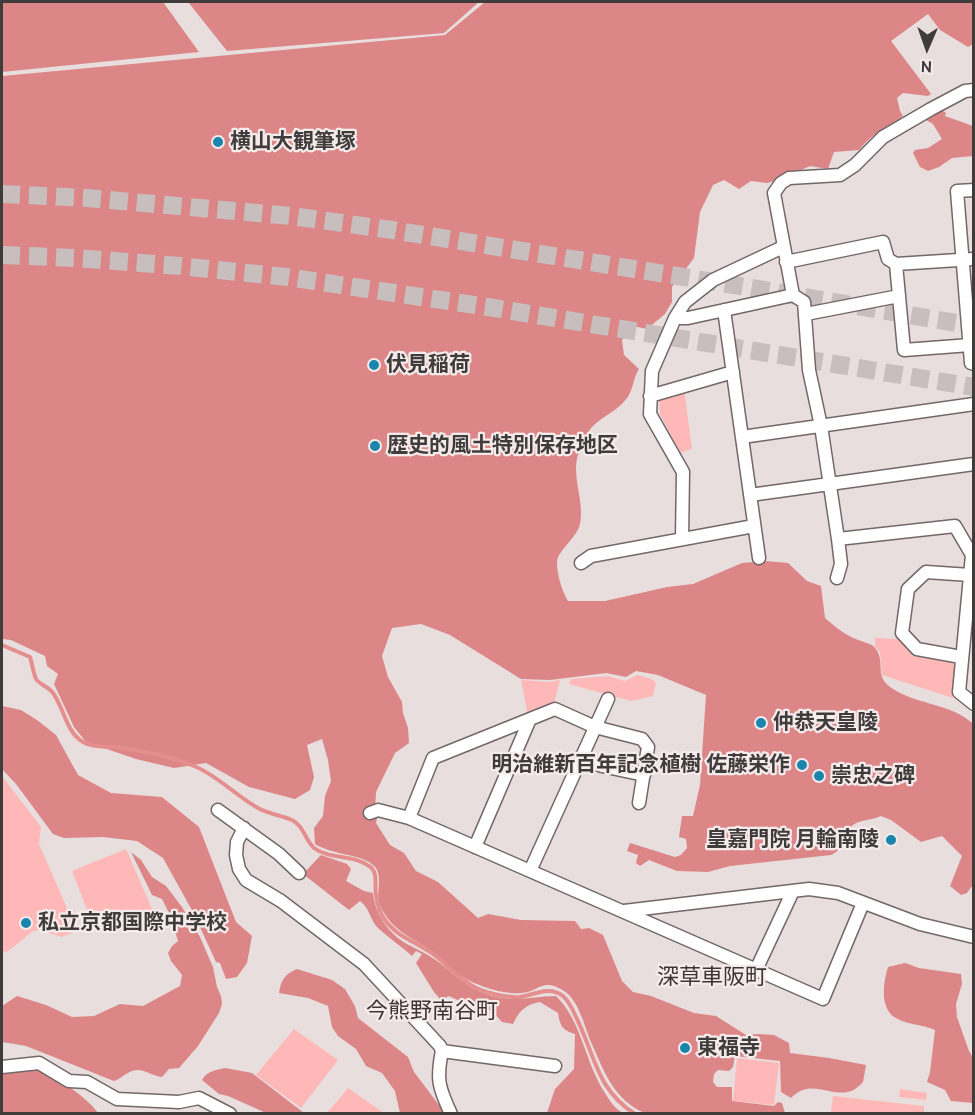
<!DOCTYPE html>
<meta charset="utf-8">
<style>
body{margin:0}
#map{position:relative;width:975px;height:1115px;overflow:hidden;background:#e9dede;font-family:Cabin,sans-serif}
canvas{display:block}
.frame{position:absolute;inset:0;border:3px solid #403c3b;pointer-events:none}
.north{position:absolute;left:897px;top:18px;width:60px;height:60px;-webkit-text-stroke:4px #f6ebeb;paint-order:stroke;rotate:182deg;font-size:16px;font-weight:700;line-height:24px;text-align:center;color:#403c3b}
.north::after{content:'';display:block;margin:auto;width:21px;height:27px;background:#403c3b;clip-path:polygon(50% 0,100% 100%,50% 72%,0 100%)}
</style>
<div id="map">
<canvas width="975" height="1115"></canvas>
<div class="frame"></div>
<div class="north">N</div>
</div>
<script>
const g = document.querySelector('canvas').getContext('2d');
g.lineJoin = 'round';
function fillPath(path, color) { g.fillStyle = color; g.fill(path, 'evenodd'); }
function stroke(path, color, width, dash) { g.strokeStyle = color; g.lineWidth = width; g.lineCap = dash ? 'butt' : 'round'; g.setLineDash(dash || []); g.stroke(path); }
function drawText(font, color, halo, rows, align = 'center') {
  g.font = font + ' Cabin,"Noto Sans JP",sans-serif'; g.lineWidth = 4.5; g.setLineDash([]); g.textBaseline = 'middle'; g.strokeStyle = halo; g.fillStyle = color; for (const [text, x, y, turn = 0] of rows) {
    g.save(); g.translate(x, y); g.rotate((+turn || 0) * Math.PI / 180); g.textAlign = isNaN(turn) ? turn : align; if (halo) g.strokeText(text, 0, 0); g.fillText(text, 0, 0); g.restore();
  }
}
const green = new Path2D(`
 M684,389L692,449L680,453L660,414L659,396Z
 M875,638L898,639L913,656L951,661L955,667L953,698L882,675L880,653L875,646Z
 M637,675L652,679L656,683L653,696L631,701L569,684L571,679L608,676L625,681Z
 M521,680L550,682L560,680L553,708L528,716Z
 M2,776L41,827L39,844L77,931L61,937L42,930L33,931L7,952L2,951Z
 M126,849L153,911L102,930L94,928L72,871Z
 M294,1029L338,1060L301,1108L256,1075Z
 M737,1058L779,1063L774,1105L733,1101Z
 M348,1088L384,1113H327Z
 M900,1089L927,1093L926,1100L899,1097Z
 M833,1096L924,1106V1112L934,1113H831Z`);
const forest = new Path2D(`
 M2,2H163L199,52L2,72Z
 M188,2H479L444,33L227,51Z
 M485,2H973V44L968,47L940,30L928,14L891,41L931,94L928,96L903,93L897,98L900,111L903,116C886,130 874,131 859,150L834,152L828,169L810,166L778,180L767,183L751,181L739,189L724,180L713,185L700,212L694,258L672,287V302L665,314L647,329L633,326L622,340L624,355L639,369C633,378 633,391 627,398C618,411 602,416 592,427C587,433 581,445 579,452C570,475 585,500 580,524C577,538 557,551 557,562C557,575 562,591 568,601H605L667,587L693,584L742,563L766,561L788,563L807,581L821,586L825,618C839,630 846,636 864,642C869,644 872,644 876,649C886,664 873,676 893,689C918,705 953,704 973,724L974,883L967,893L961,895L950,886L962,856L942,836L921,842L891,820L881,816C871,821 857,819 850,828C840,839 847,847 831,855L730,866L708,872L677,871L649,860L640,866L636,863L638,855L627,851L630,843L675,857L681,855L687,848L686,839L679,837L682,816H693L700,785L706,695L658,675L636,671L626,677L606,673L550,680L521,679L450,635L421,624L392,628L382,656L388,677L402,702L403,713L408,728L409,743L395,753L376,792L375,812L378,813L376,823L390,845L404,853L416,871L438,882L478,918L488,914L521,920L575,921L581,929L589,928L603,935L622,981L633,992L651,996L694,1013L716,1016L746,1035L758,1034L774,1035L789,1043L790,1053L829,1058L866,1065L863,1082C860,1085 855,1090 851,1091C830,1098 811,1077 791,1098L781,1092L780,1061L735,1056L733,1067L729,1071L718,1070L714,1074L713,1082L717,1087H732V1101L774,1106L778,1102L782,1103L785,1113C750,1113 715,1113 680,1113C668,1113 650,1115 640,1111C612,1096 603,1069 591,1042C584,1025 579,1001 564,991C542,977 539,992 521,993C504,995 475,985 461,976C451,969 443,959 433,952C412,937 391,931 380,905C375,894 384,875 374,866C363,854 332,855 315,844L314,828L323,816L325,796L331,781L328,760L322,739L307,745L314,777L310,790L295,799L249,787L206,763L174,768L136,759L86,742L74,727L54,684L58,674L47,666L45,656L11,640L2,639V76L445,35Z
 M942,110L946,113L945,116L973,126V156L952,158L939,167L928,171L920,167L913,153L915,150L928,148L942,139L933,124L926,120V117L934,111Z
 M2,706L21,710L37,720L56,735L78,775L111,793L162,797L199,827L236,922L252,936L247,963L237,977L226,979L220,963L216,962L194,914L163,858L137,841L103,837L64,838L53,834L16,784L2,769Z
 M131,852L141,860L152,877L166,886L182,907L200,937L213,967L217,987L221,996L222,1004L219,1013L198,1046L179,1068L169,1069L162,1077C151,1076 143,1067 132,1071C126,1073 120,1079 114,1081L26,1046L2,1042V1006L17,996L46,1005L72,1017L94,1016L120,1004L143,1006L180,986L182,975L171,961L168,953L172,946L178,941L170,915L162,899L152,895Z
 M321,855L347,864L351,869L346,881L364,891L373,893C375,914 389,934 407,944C414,948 421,951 428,955C456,972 462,989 497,997C519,1002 535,996 556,996C582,1021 585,1063 605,1093C610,1101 614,1108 623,1113H547L555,1089L574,1069L575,1034C562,1030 560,1026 558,1013L540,1002C526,1004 519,1011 513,1024L502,1022C483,998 470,1008 449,996L441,1000L434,992L416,963L422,954L416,951L412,956C401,946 389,938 379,929C370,921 370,908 360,901L349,910L303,874Z
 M905,963L919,968L961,974L962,984L956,1004L957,1017L969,1051L973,1058V1103L951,1101L945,1090L927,1082L930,1072L935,1030C921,1024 909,1025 898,1019C879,1011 883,983 888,967Z
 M297,969L332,980L345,989L355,1006L358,1018L408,1057L414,1072L445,1113H400L395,1091L382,1073L366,1066L356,1049L338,1036L332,1027L328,1006L308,998L279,993C281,980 285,974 297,969Z
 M27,1067C31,1068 37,1068 41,1070C54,1074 92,1102 98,1113H2V1071Z
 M225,1068L252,1073L304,1113H266L228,1096L219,1094L202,1080C207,1071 216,1070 225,1068Z`);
const stream = new Path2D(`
 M2,645L30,657C32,663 33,672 36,679C40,685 49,687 53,693C64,708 66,732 83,742C93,748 104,746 114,747C140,750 169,756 194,766C217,775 236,796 258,808C268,814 281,815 292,820C304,826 305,840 314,848C330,860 353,854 369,866C379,872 374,886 376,895C377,904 380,913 385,920C397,937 417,942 433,954C445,963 455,975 468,983C480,992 505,998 520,997C535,995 549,985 563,996C570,1002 573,1011 577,1019C595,1056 597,1090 635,1114`);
const highwayTunnel = new Path2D(`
 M2,194L87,198L291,216L392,230L746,287L974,326
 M2,255L76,258L180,266L287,277L488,307L974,387`);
const minor = new Path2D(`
 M974,190L957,191L971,363L974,364
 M786,262L883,242L888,259L896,264L974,259
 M896,264L904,350L970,345
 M793,295L774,193L781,183L789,178L840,175L855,165L883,137L931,109L965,91L974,90
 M724,310L759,558
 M806,314L899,296
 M675,318H688L793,295L804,302L809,370L821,426L838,539L955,526L972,555L959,692L974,704
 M650,396L733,372
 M742,437L974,404
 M750,495L974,464
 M682,539L683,472L650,414L652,371L675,318L685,302L713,280L783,247
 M581,563L591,556L754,526
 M837,578L841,564L838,539
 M961,657L917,649L902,633L908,589L926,572L970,575
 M581,757L602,766L644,775
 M218,810L279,854L299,873
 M370,813L378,810L409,818L823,999L863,903
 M409,818L433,758L555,709L595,727L642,739L648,747L639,803
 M244,828L237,842L236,855L239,869L246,880L281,901L364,964L440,1046L442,1051C436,1080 439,1088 451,1114
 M475,847L530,719
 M530,871L608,699
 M624,911L809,889L838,893L920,924L974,937
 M756,970L793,891
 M442,1051L555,1066
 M2,1067L39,1063L69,1081L87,1082L117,1099L179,1102L199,1098L230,1114`);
const markers = [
 [218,142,6,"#1a85ad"],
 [374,365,6,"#1a85ad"],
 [375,446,6,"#1a85ad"],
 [761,723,6,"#1a85ad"],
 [802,765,6,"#1a85ad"],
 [819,776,6,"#1a85ad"],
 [891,840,6,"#1a85ad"],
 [26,923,6,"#1a85ad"],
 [685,1048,6,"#1a85ad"]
];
const poiNames = [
 ["横山大観筆塚",230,142],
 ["伏見稲荷",386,365],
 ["歴史的風土特別保存地区",387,446],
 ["仲恭天皇陵",773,723],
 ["明治維新百年記念植樹 佐藤栄作",790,765,"right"],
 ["崇忠之碑",831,776],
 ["皇嘉門院 月輪南陵",879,840,"right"],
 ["私立京都国際中学校",38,923],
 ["東福寺",697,1048]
];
const neighbourhoodNames = [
 ["深草車阪町",712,978],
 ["今熊野南谷町",432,1012]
];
fillPath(green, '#feb8b7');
fillPath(forest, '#dc8687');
stroke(stream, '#e58e8e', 4);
stroke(highwayTunnel, '#c7bebd', 18, [18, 9]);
stroke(minor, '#716867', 15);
stroke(minor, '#fff', 12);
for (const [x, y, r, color] of markers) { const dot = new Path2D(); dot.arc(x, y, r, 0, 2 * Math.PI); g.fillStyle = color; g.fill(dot); stroke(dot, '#f6ebeb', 2); }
drawText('bold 21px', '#403c3b', '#f6ebeb', poiNames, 'left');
drawText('22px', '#3d3535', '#f6ebeb', neighbourhoodNames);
</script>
